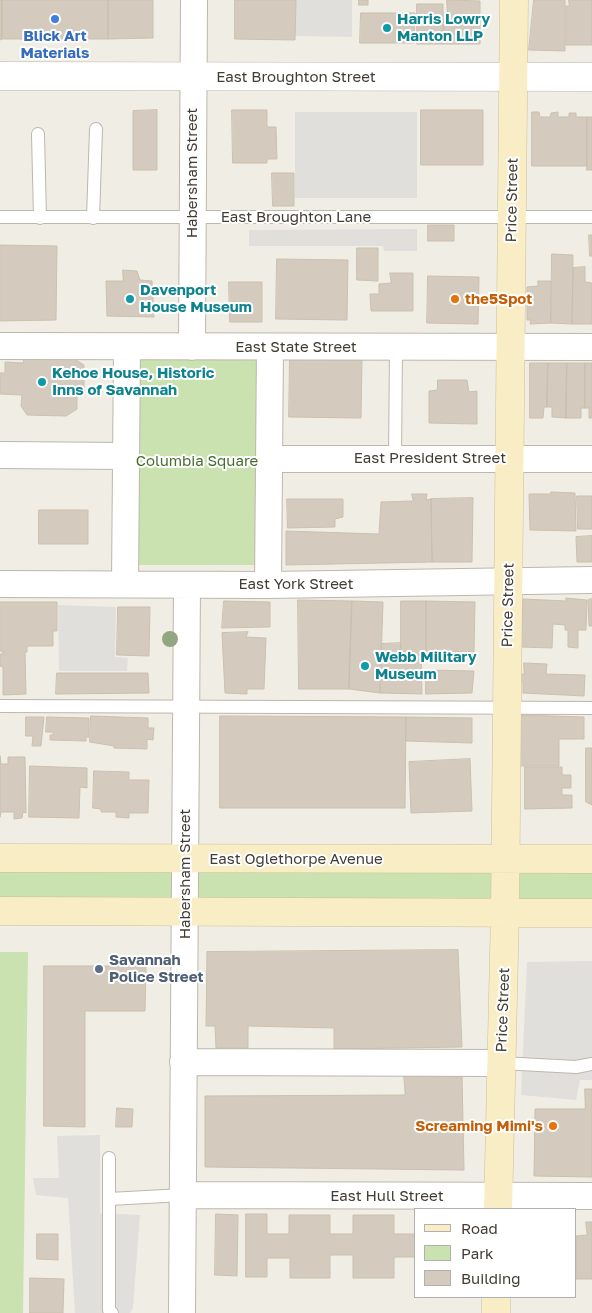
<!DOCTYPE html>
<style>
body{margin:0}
#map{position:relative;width:592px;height:1313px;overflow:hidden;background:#f0ede4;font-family:"Golos Text",sans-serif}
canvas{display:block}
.legend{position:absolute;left:414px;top:1208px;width:162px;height:90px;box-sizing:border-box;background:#fff;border:1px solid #b3b1ae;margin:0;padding:6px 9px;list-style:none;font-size:15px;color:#423d35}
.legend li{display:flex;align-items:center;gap:10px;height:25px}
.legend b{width:25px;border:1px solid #b3b1ae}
</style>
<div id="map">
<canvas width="592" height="1313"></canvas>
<ul class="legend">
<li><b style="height:6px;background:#f9edc5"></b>Road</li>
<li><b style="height:14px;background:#cae1b0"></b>Park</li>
<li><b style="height:14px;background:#d4cbbe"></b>Building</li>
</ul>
</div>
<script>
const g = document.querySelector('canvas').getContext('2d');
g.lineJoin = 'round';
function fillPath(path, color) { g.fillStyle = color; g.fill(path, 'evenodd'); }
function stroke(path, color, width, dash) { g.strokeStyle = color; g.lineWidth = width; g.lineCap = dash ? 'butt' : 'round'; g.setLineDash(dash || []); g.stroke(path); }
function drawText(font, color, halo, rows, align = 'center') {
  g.font = font + ' "Golos Text",sans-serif'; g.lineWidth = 4; g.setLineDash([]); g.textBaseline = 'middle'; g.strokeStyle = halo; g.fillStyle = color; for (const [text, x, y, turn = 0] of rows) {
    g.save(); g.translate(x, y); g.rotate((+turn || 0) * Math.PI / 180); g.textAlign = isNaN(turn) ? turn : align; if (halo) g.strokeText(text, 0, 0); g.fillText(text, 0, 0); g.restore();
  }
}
const green = new Path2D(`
 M138,356H258V565H137Z
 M0,854H592V927L0,922Z
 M0,952H28L23,1313H0Z`);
const parking = new Path2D(`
 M296,0H352V37L295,36Z
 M295,112H417V198H295Z
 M417,229V251H384L383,246H249V230Z
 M58,605L116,607L115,657L128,658L127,671H59Z
 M592,961V1080H580L576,1100L521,1095L527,962Z
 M100,1135V1213L140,1215L133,1308L130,1313H75L68,1198L36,1195L33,1178H59L57,1136Z`);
const building = new Path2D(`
 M0,0H2V39L0,40Z
 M2,0H108V39H2Z
 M108,0H153V38L108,39Z
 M235,0H296L295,40L235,39Z
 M359,0H368V5H359Z
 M447,0L480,1V44H443L444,13H447Z
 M534,0H565V51L529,50Z
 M569,0H592V45H566V6H569Z
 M417,4H443V44H417Z
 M361,13H415L414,43H360Z
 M157,110V170H133V111Z
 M232,110H267V127H276L277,159H267V163H233Z
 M421,110H483V165H421Z
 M532,112H539L540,117H550L551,113L558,112V117H569V113H576V117H587V166H532Z
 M587,117H592V170H587Z
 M272,173H294V206H273Z
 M428,225H454V241H428Z
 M589,235H592V256H590Z
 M0,245L57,246L56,320L0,321Z
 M357,248H378V281L357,280Z
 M552,254L573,255L572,324L551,323Z
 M277,259L348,260L347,320L276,319Z
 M585,267V282L592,283V324H572L573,268Z
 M123,270L137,271L140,280L152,281L154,317L107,316L106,281H123Z
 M390,273H413V311H371L370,294H379V284L391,283Z
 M428,276L479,277L478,324L427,323Z
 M538,281H551V323L530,324L531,320H527V287L538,286Z
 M229,282H262V322H230Z
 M24,355L73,358L84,365V391L77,390V409L66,416L27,415L21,406L22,395L0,394V373H5V362L23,363Z
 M290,358L362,359L361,418L289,417Z
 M530,363H548L547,407H544L543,418H530Z
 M548,363H567L566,418L552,417V407H547Z
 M567,363H585V408H581V418H566Z
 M585,363H592V418H589V408H585Z
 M438,380H467L469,392L477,391V424L429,423V391L437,390Z
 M551,492L575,493L576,531L530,530L529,494H551Z
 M412,494H427L426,500L431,499L432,562L286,565V531L379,534L381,502L413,501Z
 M577,496H592V529H578Z
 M473,498L472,562H432L431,499Z
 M287,499H343V517L335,519V527L288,528Z
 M39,510H88V544H39Z
 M592,536V562H577L576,537Z
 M566,598L587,600L586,630H578V648L568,647V630H565V625L553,624L552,648L521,647L523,599L566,601Z
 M592,599V626H589L588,600Z
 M298,600L352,601L349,689H299Z
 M224,601L270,602V627L222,628Z
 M352,601L383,602L380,693L349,689Z
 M401,601H426V655L401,653Z
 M426,601L475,602L474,652L426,651Z
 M0,602H57V631H53V646H27V652H25L26,694L3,695V667L0,666V654H3L2,651H0Z
 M118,607H150L149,656L117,655Z
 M248,632L246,637L266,638L264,689H247V694L225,693L222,633Z
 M401,643V653L421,654L422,694L380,693L381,644Z
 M524,663L547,664L546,674L585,675L584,696L523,693V682H520V674H524Z
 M426,670L474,671L472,693L426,694Z
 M57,673H148L149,693L56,694Z
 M520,715L584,717V739H559V766H519Z
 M91,716L148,718V728H154L153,740L147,739V749L114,748V746L90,742Z
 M220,716L406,717L405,808H220Z
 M26,717H44L41,746H32L33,736H26Z
 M47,717L89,718V737H86V741L50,740V735H53V732H46Z
 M406,717L472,718V743L406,741Z
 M586,748H592V805L586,802Z
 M0,756L1,764H8V757H25L26,813L23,812L22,818L14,819V812H1L0,817Z
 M470,759L472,811L411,813L409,762Z
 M30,766L87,768V788L80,787L79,818L29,817Z
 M525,767H562V775H571V788H562V795H572V808L525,809Z
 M94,771L129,772V780H149L148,813H129V818L116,817V812H101V809L93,808Z
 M458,950L462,1047L334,1049V1028L248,1026V1048H216L215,1026H206L207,952Z
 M44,966H146L145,1011H85V1127L44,1126Z
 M404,1075H462L464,1170L205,1167V1096L405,1095Z
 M585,1089H592V1177L534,1176L535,1109H585Z
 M117,1108L133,1109L132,1127H116Z
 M216,1214L238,1215L237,1276L215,1275Z
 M246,1214H267V1234H289V1215H330V1234H353V1215H394V1234H416V1222V1257H394V1278H353V1255H330V1278H290V1258H267V1277H246Z
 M586,1222H592V1279H576V1236L587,1235Z
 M37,1234H58V1260L37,1259Z
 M30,1278L64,1279L63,1313H30Z`);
const service = new Path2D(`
 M38,134L40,218
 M0,217H592
 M93,218L96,129
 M395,458L396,347
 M0,706L592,708
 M501,1063L576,1067L592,1064
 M109,1158V1310L112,1313
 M109,1199L183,1195`);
const minor = new Path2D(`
 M0,346L592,347
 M192,347L194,0
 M0,455L126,456
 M269,459H592
 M0,584L268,585L592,580
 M125,584L127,347
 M268,585L270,347
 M183,1062L501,1063
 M183,1195L592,1196
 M182,1313L187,585`);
const tertiary = new Path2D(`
 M0,76L592,77`);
const secondary = new Path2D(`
 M0,858L592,859
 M0,911L592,913
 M498,1209L505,912L514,0
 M496,1313V1297`);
const trees = [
 [170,639]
];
const markers = [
 [55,19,5,"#3f7fe0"],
 [387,28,5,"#0f9aa8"],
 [130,299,5,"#0f9aa8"],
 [455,299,5,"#e8710a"],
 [42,382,5,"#0f9aa8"],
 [365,666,5,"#0f9aa8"],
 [99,969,5,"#5c6f8a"],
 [553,1126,5,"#e8710a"]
];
const cultureNames = [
 ["Harris Lowry",397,19],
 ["Manton LLP",397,36],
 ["Davenport",140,290],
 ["House Museum",140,307],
 ["Kehoe House, Historic",52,373],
 ["Inns of Savannah",52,390],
 ["Webb Military",375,657],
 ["Museum",375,674]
];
const shopNames = [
 ["Blick Art",55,36],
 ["Materials",55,53]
];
const streetNames = [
 ["East Broughton Street",296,77],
 ["Habersham Street",192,173,-90],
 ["Price Street",512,200,-89],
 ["East Broughton Lane",296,217],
 ["East State Street",296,347],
 ["East President Street",430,458],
 ["East York Street",296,584],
 ["Price Street",508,605,-89],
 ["East Oglethorpe Avenue",296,859],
 ["Habersham Street",185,874,-90],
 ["Price Street",503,1010,-88],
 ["East Hull Street",387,1196]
];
const foodNames = [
 ["the5Spot",465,299],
 ["Screaming Mimi's",543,1126,"right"]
];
const parkNames = [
 ["Columbia Square",197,461]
];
const serviceNames = [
 ["Savannah",109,960],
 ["Police Street",109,977]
];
fillPath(green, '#cae1b0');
fillPath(parking, '#e1dfdc');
fillPath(building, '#d4cbbe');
stroke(building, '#cbc0ae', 1);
stroke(service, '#beb7ab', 14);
stroke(minor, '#beb7ab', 28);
stroke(tertiary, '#beb7ab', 29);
stroke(secondary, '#ccc097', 29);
stroke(service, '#fff', 12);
stroke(minor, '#fff', 26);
stroke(tertiary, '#fff', 28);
stroke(secondary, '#f9edc5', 28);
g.fillStyle = '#92a780';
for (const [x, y] of trees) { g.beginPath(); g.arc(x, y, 8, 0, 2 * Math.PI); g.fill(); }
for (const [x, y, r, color] of markers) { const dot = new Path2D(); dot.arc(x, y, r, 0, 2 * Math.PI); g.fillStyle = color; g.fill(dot); stroke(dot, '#fff', 2); }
drawText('bold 15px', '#0d838f', '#fff', cultureNames, 'left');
drawText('bold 15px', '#366cbe', '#fff', shopNames);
drawText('15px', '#423d35', '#fff', streetNames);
drawText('bold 15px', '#c56008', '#fff', foodNames, 'left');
drawText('15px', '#456e2e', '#fff', parkNames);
drawText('bold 15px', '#4e5e75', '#fff', serviceNames, 'left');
</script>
